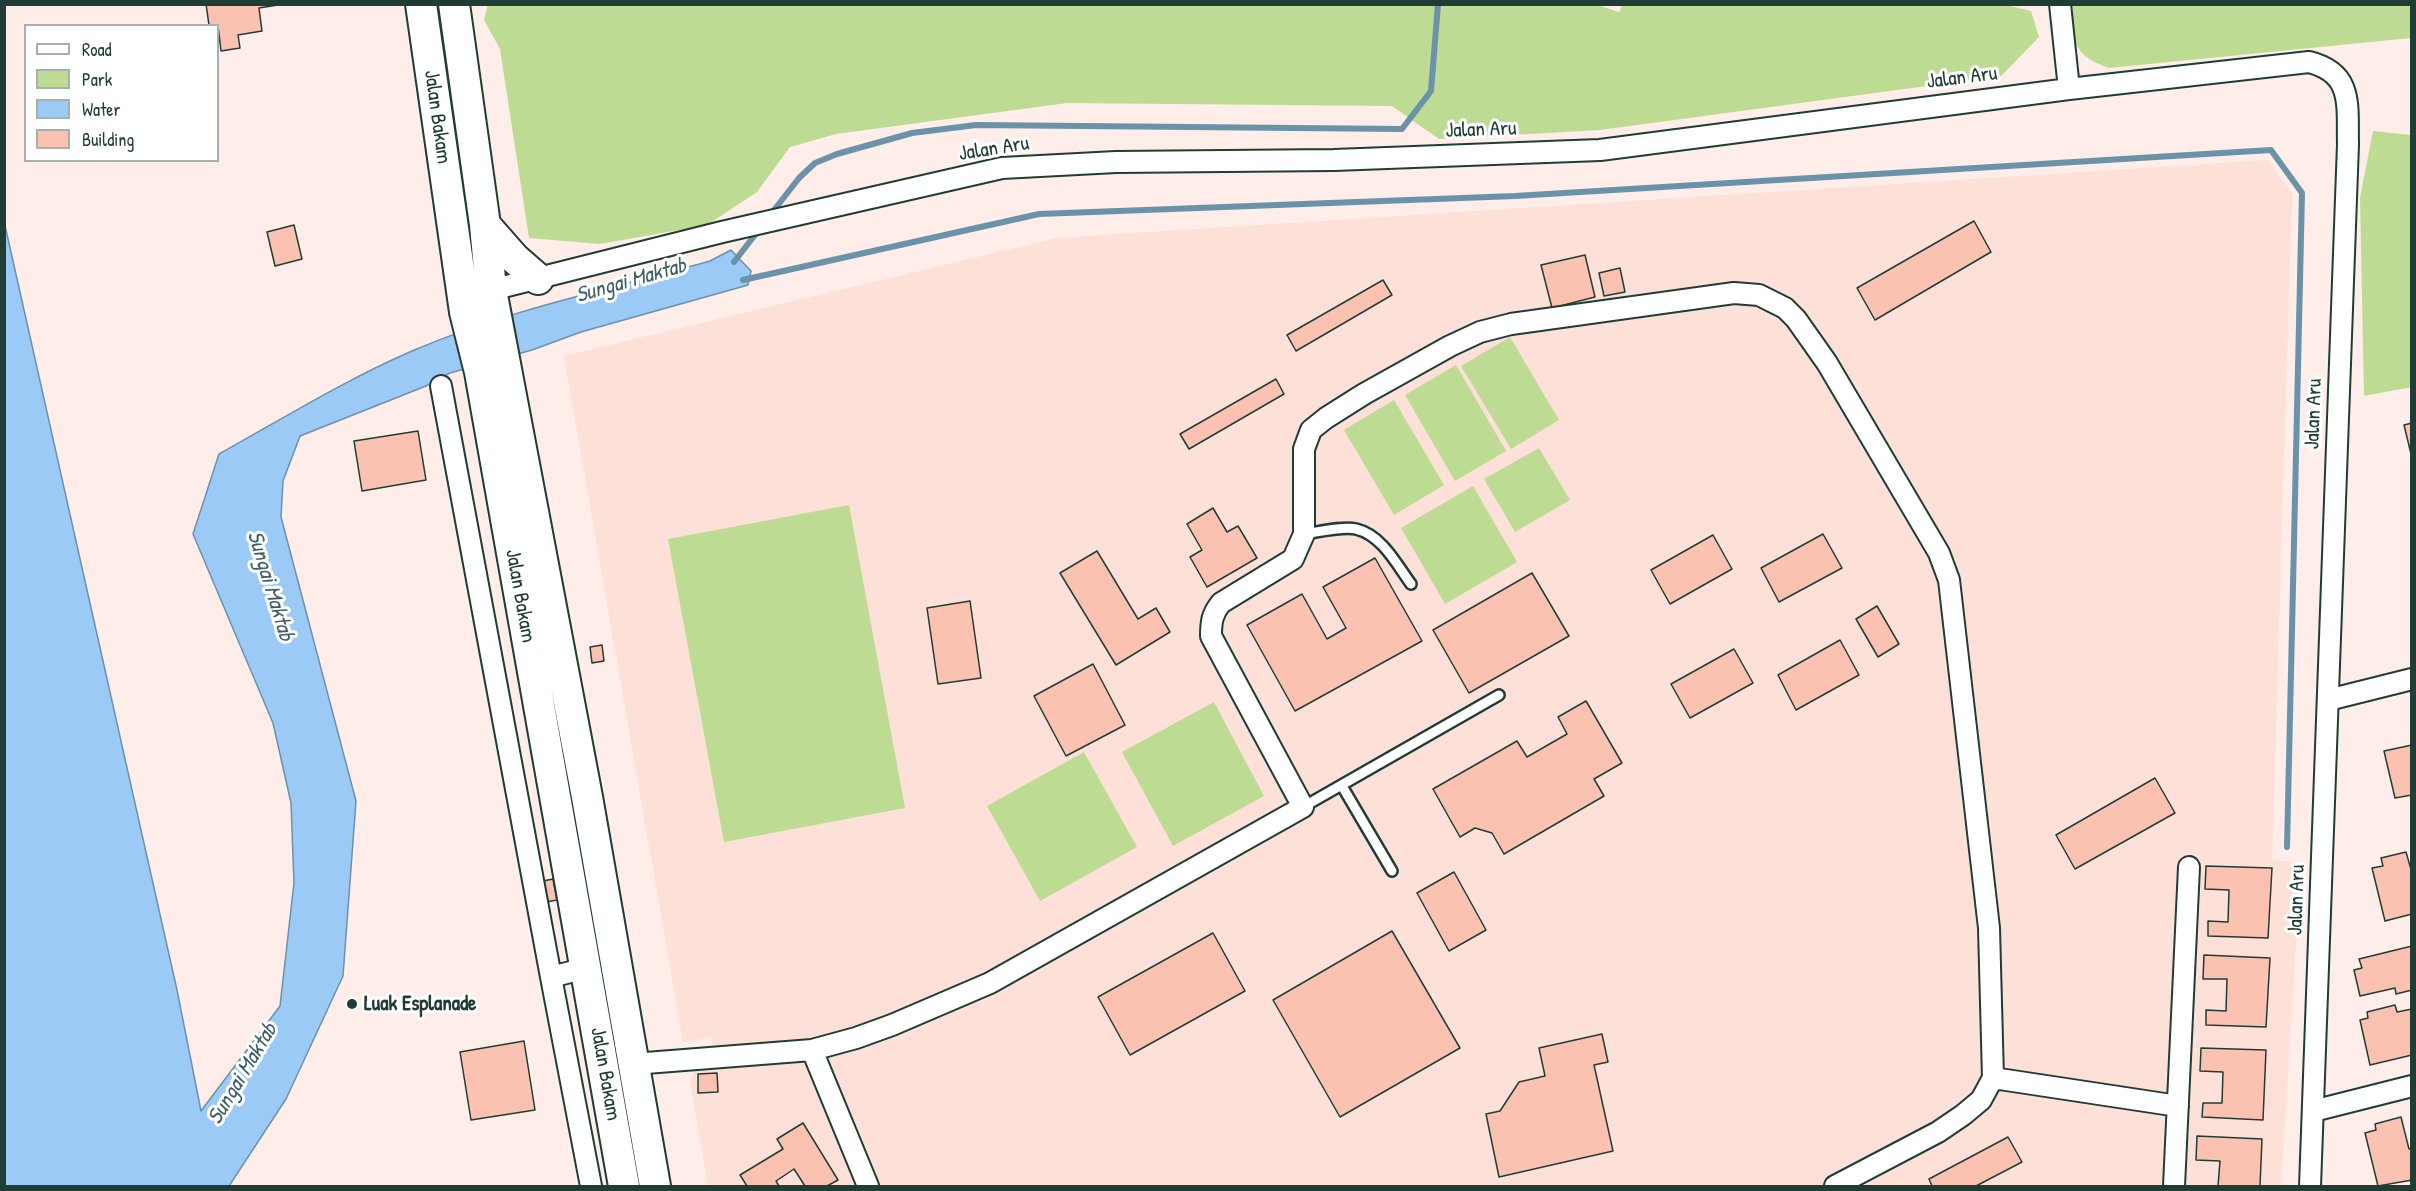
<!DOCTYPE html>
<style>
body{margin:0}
#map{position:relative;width:2416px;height:1191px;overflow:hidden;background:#feede8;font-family:"Patrick Hand",sans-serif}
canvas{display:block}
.frame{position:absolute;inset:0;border:6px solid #1f3d34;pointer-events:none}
.legend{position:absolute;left:24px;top:24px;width:195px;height:138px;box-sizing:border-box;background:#fff;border:2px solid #a5b1ae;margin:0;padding:8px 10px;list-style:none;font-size:18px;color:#1f3d34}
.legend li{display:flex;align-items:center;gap:12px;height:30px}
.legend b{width:30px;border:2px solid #a5b1ae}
</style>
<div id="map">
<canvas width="2416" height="1191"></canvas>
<div class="frame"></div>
<ul class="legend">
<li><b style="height:8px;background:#fff"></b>Road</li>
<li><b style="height:16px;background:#bedb93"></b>Park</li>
<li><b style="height:16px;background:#9ccaf7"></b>Water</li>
<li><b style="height:16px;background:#fbc2b1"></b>Building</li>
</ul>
</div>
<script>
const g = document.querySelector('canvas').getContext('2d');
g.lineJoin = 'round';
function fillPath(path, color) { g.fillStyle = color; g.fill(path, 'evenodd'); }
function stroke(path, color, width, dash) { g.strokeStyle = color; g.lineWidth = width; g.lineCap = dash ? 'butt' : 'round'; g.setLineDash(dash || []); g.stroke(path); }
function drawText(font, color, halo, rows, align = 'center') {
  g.font = font + ' "Patrick Hand",sans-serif'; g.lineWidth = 6; g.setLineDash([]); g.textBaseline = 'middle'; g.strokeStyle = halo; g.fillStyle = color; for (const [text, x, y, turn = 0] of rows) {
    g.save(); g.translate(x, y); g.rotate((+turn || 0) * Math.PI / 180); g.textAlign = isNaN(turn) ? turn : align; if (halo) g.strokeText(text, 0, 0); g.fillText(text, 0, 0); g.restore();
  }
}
const built = new Path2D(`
 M2268,160L2292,193L2272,860L2301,863L2281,1186H708L690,1082L695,1070L715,1067L711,1037L683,1042L564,356L1057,238Z`);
const green = new Path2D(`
 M488,4H1594L1619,12L1623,4H2002L2031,11L2039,37L2001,76L1600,130L1439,139L1392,106L1067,103L836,134L790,147L757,192L707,225L600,244L529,238L500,49L484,20Z
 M2072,5H2406L2411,7V38L2109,68C2070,54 2075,41 2072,5Z
 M2373,131L2411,135L2412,387L2364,396L2360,198Z
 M1510,337L1559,420L1511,449L1461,366Z
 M1456,365L1506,451L1455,481L1405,395Z
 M1394,400L1444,485L1394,515L1344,430Z
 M1539,448L1570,500L1515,532L1484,479Z
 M1473,486L1517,562L1445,604L1401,528Z
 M849,505L905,808L724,842L668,539Z
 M1214,702L1264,796L1173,846L1122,752Z
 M1084,752L1137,847L1040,901L987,806Z`);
const water = new Path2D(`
 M4,221L177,990L201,1111L280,1006L294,883L291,803L273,723L193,534L219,454C282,419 345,380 412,351C507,310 610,289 710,261L731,250L751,271L748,285L581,332L532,350L450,373L426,386L300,436L283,481L281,517L356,801L343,976L286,1099L229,1186H5Z`);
const stream = new Path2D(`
 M771,214L799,178L815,163L837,154L912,133L976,125L1402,129L1431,91L1438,4
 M734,262L761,227
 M743,280L1039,214L1515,196L2271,150L2302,193L2287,847`);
const building = new Path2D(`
 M206,4H284L259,8L262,31L238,35L240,48L221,51L218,26L209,25Z
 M1974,221L1991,252L1875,320L1857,288Z
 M294,225L302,259L275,266L267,232Z
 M1585,255L1595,297L1552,308L1541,265Z
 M1620,268L1625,292L1604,296L1599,273Z
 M1383,280L1392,295L1296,351L1287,335Z
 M1276,379L1284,394L1189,449L1180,434Z
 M2412,423V458L2404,425Z
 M418,431L426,480L362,491L354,441Z
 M1213,508L1227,532L1238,526L1257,558L1207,587L1190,557L1202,550L1187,524Z
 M1823,534L1842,568L1779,602L1761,568Z
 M1713,535L1732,569L1670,604L1651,570Z
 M1097,551L1138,619L1156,608L1170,632L1116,665L1060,573Z
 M1375,558L1422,641L1295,711L1247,625L1302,594L1327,639L1346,628L1323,587Z
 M1532,573L1569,636L1469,693L1433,630Z
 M970,601L981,678L938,684L927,608Z
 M1877,606L1899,644L1878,657L1856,619Z
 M1840,640L1859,675L1796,710L1778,675Z
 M602,645L604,661L592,663L590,647Z
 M1734,649L1753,683L1690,718L1671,684Z
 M1093,664L1125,725L1066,756L1034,696Z
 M1586,701L1622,763L1594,779L1604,796L1504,854L1492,833L1475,828L1460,837L1433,789L1517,741L1527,757L1567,734L1558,717Z
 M2412,745V795L2395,798L2384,751Z
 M2155,778L2175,813L2075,869L2056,835Z
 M2406,852L2412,873V914L2385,921L2372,868L2383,866L2381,858Z
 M2206,866L2272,868L2268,938L2208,936V921L2228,922L2229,890L2205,889Z
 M1454,872L1486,930L1449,951L1417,893Z
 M553,879L557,900L546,902L543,881Z
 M1392,931L1460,1048L1340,1117L1273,1000Z
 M1213,933L1245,991L1130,1055L1098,997Z
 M2412,946V990L2396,994L2395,988L2360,996L2354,970L2362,968L2359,959Z
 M2204,955L2270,958L2266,1027L2206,1025V1010L2226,1011L2227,979H2203Z
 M2395,1005L2397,1012L2412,1009V1055L2370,1065L2360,1020L2368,1018L2367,1012Z
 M1602,1034L1608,1062L1594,1065L1613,1151L1499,1177L1486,1114L1500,1111L1519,1082L1545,1076L1539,1048Z
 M524,1041L535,1110L471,1120L460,1052Z
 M2201,1048L2266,1050L2263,1120L2202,1117L2203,1103H2222L2223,1072L2200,1071Z
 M717,1073L718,1092L698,1093V1074Z
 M2401,1117L2409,1149H2412V1180L2378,1186L2365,1133L2376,1130L2375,1124Z
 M803,1123L838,1180L827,1186H805L794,1169L776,1181L779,1186H747L740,1175L783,1149L777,1139Z
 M2197,1136L2262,1139L2260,1186H2218L2220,1161L2196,1160Z
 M2008,1137L2022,1162L1976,1186H1932L1929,1179Z`);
const lane = new Path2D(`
 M1304,534C1318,532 1343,526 1356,529C1382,535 1397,565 1411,584
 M1342,786L1392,871
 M1303,807L1499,695`);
const street = new Path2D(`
 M2060,4L2069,89
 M491,290L722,232L1002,168L1116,162L1334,160L1600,150L2069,89L2309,62C2354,73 2347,106 2348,144L2310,1186
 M441,386L551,977
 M2328,700L2412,679
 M586,968L551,977L591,1186
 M812,1050L868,1186
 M633,1064L812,1050L856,1038L892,1025L990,983L1303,807L1211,636C1211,622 1212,614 1221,603L1293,559L1304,534V449L1311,430L1326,418L1364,394L1450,346L1480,332L1511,324L1734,293L1759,295L1785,308L1796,319L1827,363L1939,553L1949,580L1989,928L1993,1078L1981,1100L1963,1115L1938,1132L1835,1186
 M1993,1078L2178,1106
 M2313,1111L2412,1086
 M2174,1186L2189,867`);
const primary = new Path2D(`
 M421,4L465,312L480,372L624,1186
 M454,4L485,225L491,290L587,797L655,1186
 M485,225L514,258L538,279`);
const markers = [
 [352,1004,6,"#1f3d34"]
];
const streetNames = [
 ["Jalan Aru",1962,78,-7],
 ["Jalan Bakam",437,117,82],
 ["Jalan Aru",1481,130,-2],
 ["Jalan Aru",994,149,-9],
 ["Jalan Aru",2314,414,-88],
 ["Jalan Bakam",520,596,80],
 ["Jalan Aru",2297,900,-88],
 ["Jalan Bakam",605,1074,80]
];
const poiNames = [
 ["Luak Esplanade",364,1004]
];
const waterNames = [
 ["Sungai Maktab",631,281,-16],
 ["Sungai Maktab",270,586,73],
 ["Sungai Maktab",243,1074,-59]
];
fillPath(built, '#fde0d8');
fillPath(green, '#bedb93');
fillPath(water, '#9ccaf7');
stroke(water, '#6a92a9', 1.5);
stroke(stream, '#6a92a9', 6);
fillPath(building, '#fbc2b1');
stroke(building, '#1f3d34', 1.5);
stroke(lane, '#1f3d34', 14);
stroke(street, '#1f3d34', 24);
stroke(primary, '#1f3d34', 34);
stroke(lane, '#fff', 9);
stroke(street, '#fff', 20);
stroke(primary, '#fff', 30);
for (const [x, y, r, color] of markers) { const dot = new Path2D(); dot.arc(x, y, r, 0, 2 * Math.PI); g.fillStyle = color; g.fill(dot); stroke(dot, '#fff', 2); }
drawText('21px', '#1f3d34', '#fff', streetNames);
drawText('bold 21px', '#1f3d34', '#fff', poiNames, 'left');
drawText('italic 22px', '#3e6065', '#fff', waterNames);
</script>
